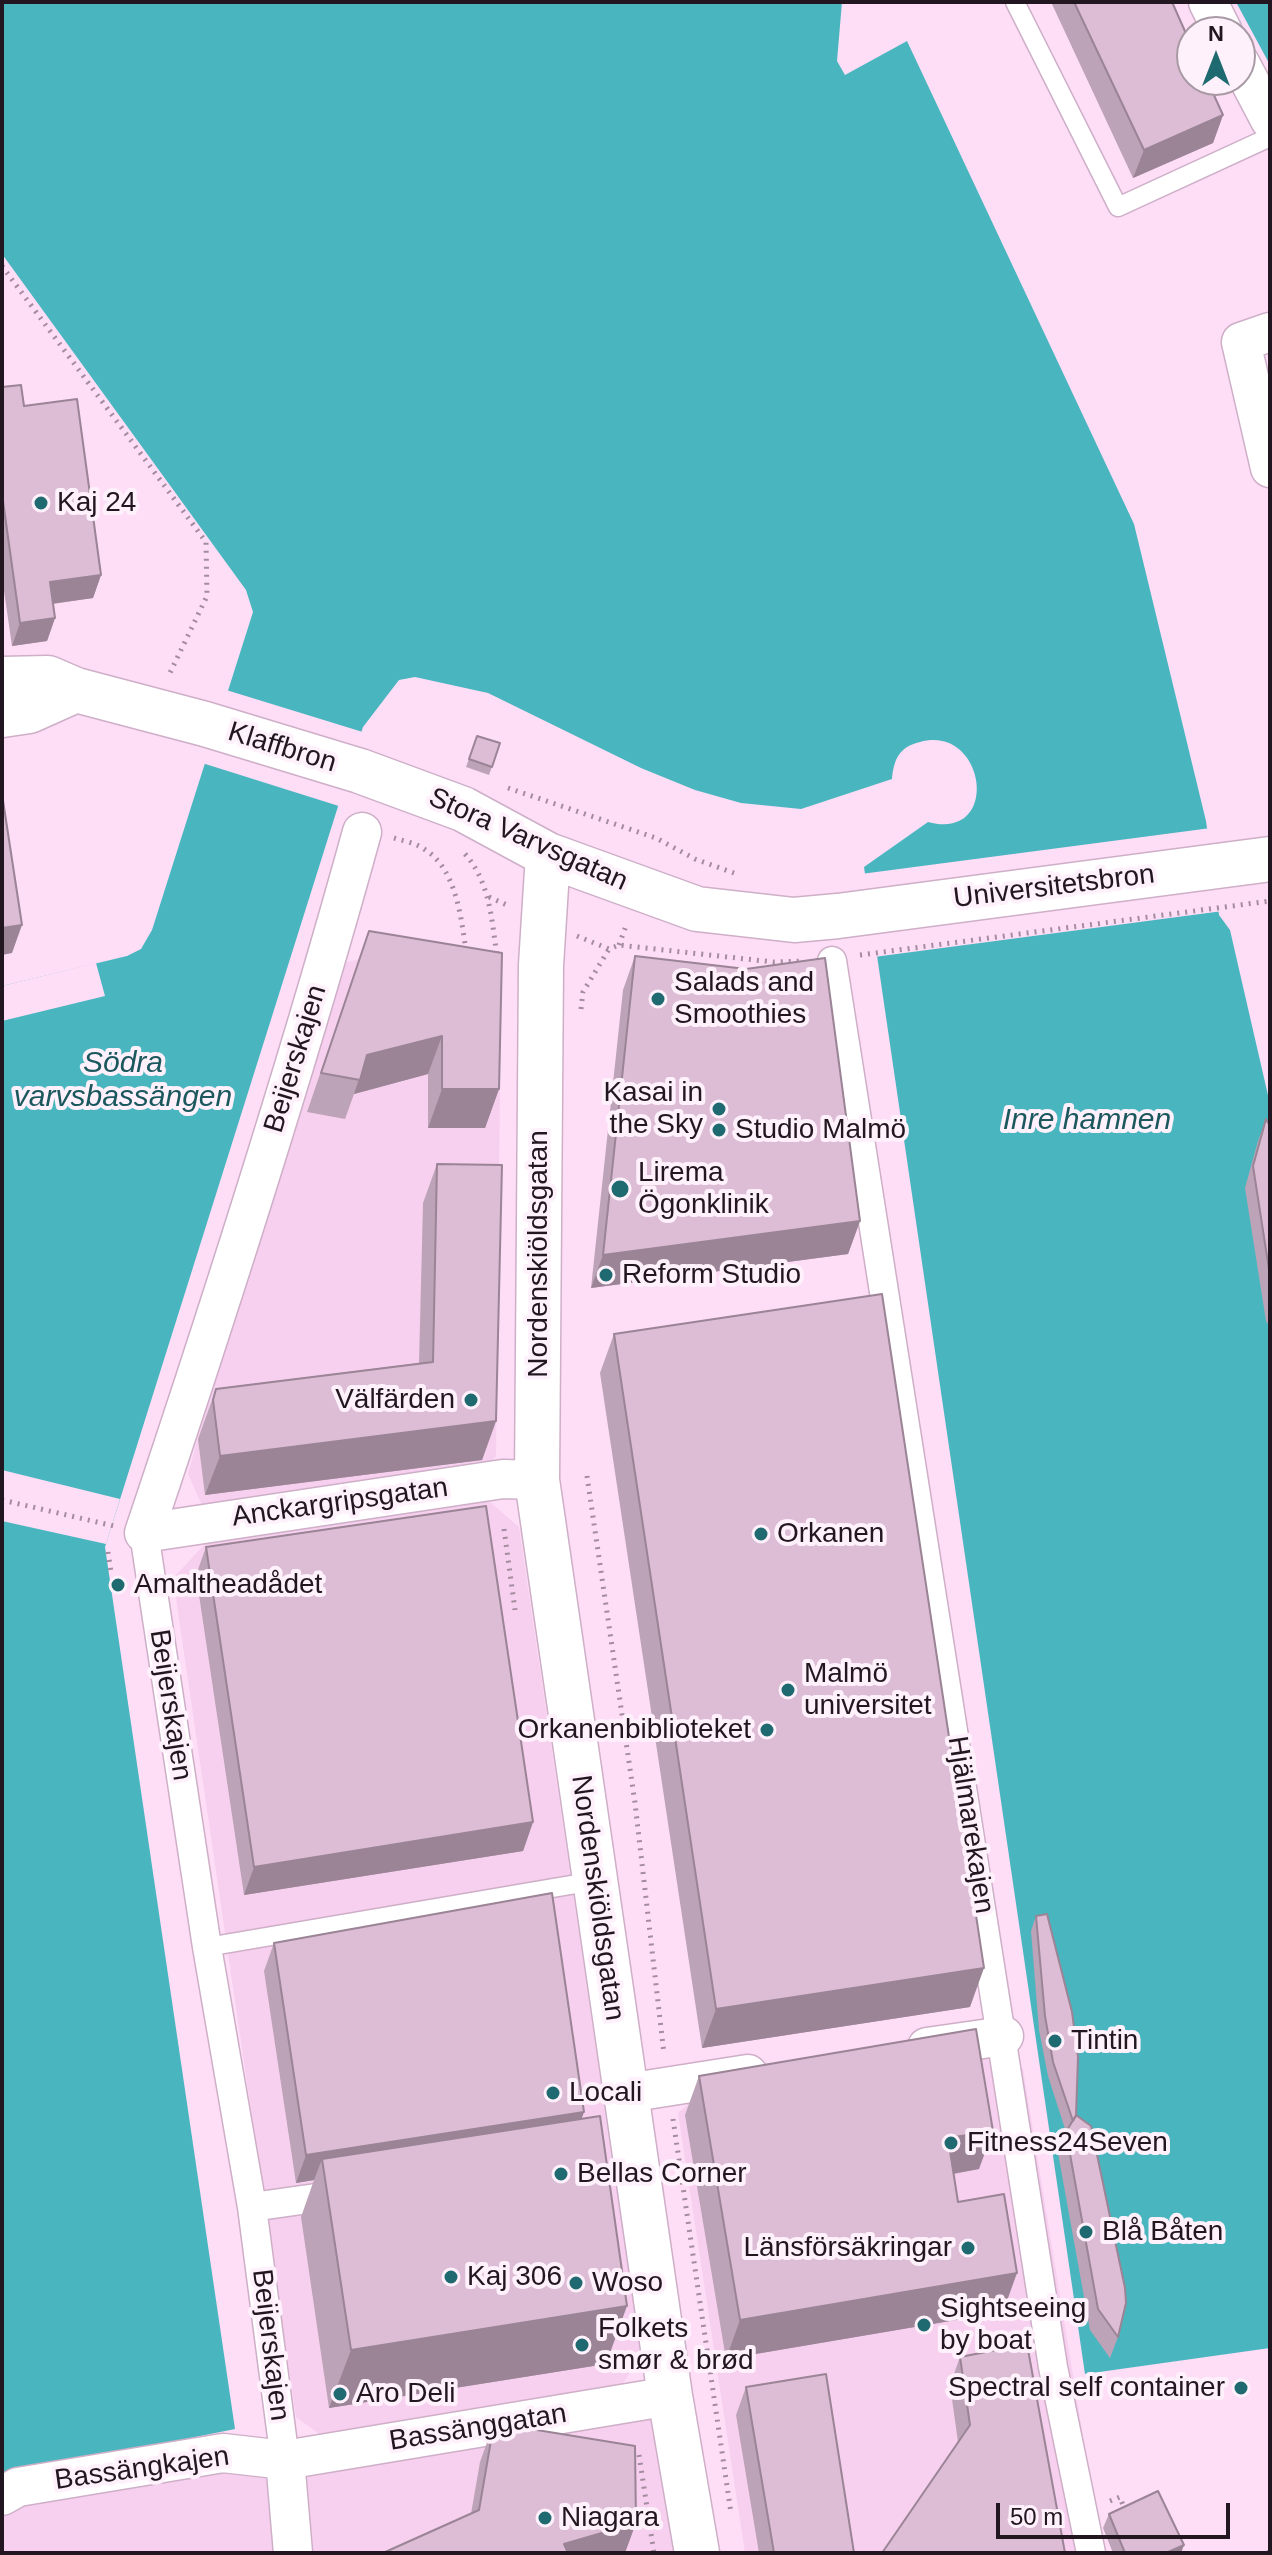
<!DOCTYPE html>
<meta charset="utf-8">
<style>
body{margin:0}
#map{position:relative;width:1272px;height:2555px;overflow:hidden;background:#feddf7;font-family:Arial,sans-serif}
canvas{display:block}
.frame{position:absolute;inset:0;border:4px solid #221720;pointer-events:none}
.north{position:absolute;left:1176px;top:16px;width:80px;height:80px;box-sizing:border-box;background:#fff1fc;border:2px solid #a79aa4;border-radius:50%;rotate:0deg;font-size:22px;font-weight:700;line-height:32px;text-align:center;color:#221720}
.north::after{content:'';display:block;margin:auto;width:28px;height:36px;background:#1e6a70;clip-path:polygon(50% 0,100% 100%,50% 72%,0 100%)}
.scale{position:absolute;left:996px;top:2503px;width:234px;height:36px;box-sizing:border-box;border:4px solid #221720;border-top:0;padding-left:10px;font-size:24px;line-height:28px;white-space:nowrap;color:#221720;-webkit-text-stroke:6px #fff1fc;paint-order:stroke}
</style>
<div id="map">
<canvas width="1272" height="2555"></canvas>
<div class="frame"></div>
<div class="north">N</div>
<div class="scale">50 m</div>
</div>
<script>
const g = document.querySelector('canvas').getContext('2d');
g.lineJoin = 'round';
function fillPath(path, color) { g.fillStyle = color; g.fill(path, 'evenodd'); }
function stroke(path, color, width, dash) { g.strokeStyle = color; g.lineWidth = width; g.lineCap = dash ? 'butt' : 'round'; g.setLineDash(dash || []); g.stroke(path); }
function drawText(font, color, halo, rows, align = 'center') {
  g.font = font + ' Arial,sans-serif'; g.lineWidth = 8; g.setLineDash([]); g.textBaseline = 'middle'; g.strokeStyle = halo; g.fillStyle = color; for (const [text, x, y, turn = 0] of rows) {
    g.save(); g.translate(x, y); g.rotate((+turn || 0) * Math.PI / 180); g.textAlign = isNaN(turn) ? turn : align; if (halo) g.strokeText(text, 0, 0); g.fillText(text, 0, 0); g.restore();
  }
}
const built = new Path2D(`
 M372,956L501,1001L496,1456L478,1474L205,1512L188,1474L215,1376L343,963Z
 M484,1497L519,1527L641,2355L617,2393L326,2439L296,2417L173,1578L207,1542Z
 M989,2049L1023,2069L1102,2553H745L678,2113L708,2087Z
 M661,2405L687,2553H2V2496Z`);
const water = new Path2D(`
 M2,2H842L837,61L845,75L907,41L1134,524L1206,821L1219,915L1230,930L1270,1104V2348L1085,2374L864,867L928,822C1002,842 986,724 920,742C899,747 894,759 892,779L801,809L741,803L695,790L641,768L488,693L415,677L399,680L363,727L105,1547L235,2429L2,2476V986L127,956L141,949L152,930L253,612L246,590L2,254Z
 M1236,2H1270V65Z`);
const pier = new Path2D(`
 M223,689L366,733L342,807L199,762Z
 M1211,828L1223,911L874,957L861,874Z
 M96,963L105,996L2,1021V986Z
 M2,1470L120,1499L106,1544L2,1521Z`);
const path = new Path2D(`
 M2,266L206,542L207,596L168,677
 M508,788L656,838L695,859L734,873
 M394,838C404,841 416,843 424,849C456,868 461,917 466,951
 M465,854C490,882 492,921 497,957
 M489,897L509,906
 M577,936L609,949L619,945L773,962L803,961
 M619,945L627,923
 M860,955L1270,901
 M581,1009L583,992L609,949
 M587,1476L635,1803L664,2054
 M2,1500L114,1526
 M504,1529L515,1610
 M108,1552L111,1572
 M673,2119L731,2513
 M639,2455L654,2553
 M1110,2501L1120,2497L1125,2511
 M1267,2553L1270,2552`);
const service = new Path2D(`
 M1015,2L1118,207L1270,137
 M207,1947L594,1881`);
const pedestrian = new Path2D(`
 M832,961L1053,2367L1091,2553
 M144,1533L207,1947L252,2207L285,2460
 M252,2207L344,2194`);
const minor = new Path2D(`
 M1208,2L1223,32
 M1240,63L1270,120
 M1270,332L1241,342L1270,468
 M362,832C297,1068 222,1301 144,1533L503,1479L537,1480
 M927,2047L1004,2036
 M627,2093L748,2074
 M285,2460L293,2553
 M2,2496L18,2487L223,2453L285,2460L670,2396`);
const tertiary = new Path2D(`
 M2,679L48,678L76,690L205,724L360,771L463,809L548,855L697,909L794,920L838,916L1270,859
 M2,715L29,711L76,690
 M548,855L541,965L537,1480L670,2396L697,2553`);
const wall = new Path2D(`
 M1051,2H1172L1223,115L1213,143L1133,178Z
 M2,387L24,406L101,575L93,598L53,604L55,618L47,641L12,646L2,577Z
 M477,736L500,743L489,775L466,767Z
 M369,931L499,1089L485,1128H428V1074L354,1094L345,1119L307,1112Z
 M635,956L860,1221L848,1254L591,1288L623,990Z
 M1266,1119L1270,1126V1328L1266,1321L1245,1188L1258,1141Z
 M437,1164L496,1421L482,1460L205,1495L198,1439L216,1389L419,1363L423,1203Z
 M614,1334L970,2007L702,2048L600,1373Z
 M206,1547L533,1822L523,1851L244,1895L196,1575Z
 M1036,1916L1118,2337L1110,2358L1090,2330L1058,2153L1066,2132L1048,2076L1039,2030L1031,1931Z
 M274,1943L584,2112L581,2118L606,2364L329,2408L301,2217L314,2180L296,2183L264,1971Z
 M699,2076L979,2169L954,2174L958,2202L1003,2312L726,2359L685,2115Z
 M960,2357L1065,2553L958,2442L950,2385Z
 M746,2387L854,2553H759L736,2415Z
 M494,2423L625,2553L471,2514L480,2462Z
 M1109,2514L1181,2553H1113L1103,2528Z`);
const shadedWall = new Path2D(`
 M1223,115L1213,143L1133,178L1144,150Z
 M101,575L93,598L42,605L50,582Z
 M55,618L47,641L12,646L20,623Z
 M22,925L12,953L2,955V928Z
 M442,1036L428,1074L354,1094L367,1055Z
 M442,1089H499L485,1128H428Z
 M860,1221L848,1254L591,1288L603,1255Z
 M496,1421L482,1460L205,1495L220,1456Z
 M533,1822L523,1851L244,1895L254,1867Z
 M984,1968L970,2007L702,2048L716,2009Z
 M584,2112L574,2140L322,2159L314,2180L296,2183L306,2155Z
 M993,2131L979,2169L934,2177L948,2138Z
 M1017,2273L1003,2312L726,2359L740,2320Z
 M627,2306L606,2364L329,2408L351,2350Z
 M636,2523L625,2553H561L564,2544Z
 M1184,2545L1181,2553H1166Z`);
const building = new Path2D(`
 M1074,2H1172L1192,47V80H1207L1223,115L1144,150Z
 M21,385L24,406L77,399L101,575L50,582L55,618L20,623L2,494V387Z
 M477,736L500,743L492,767L469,759Z
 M2,794L22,925L2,928Z
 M369,931L502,953L499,1089H442V1036L367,1055L360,1080L321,1073Z
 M635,956L746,969L825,958L860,1221L603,1255Z
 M1266,1119L1270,1126V1276L1253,1166Z
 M437,1164L502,1165L496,1421L220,1456L213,1400L216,1389L433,1362Z
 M882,1294L984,1968L716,2009L614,1334Z
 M486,1506L533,1822L254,1867L206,1547Z
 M552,1893L584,2112L306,2155L274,1943Z
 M1047,1914L1072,2012L1078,2057L1076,2116L1073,2121L1053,2062L1045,2016L1036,1916Z
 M976,2029L993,2131L948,2138L958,2202L1004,2194L1017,2273L740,2320L699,2076Z
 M1076,2115L1091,2126L1125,2288L1126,2303L1118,2337L1098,2309L1066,2132Z
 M600,2116L627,2306L351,2350L322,2159Z
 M1027,2344L1065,2553H882L970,2425L960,2357Z
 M826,2374L854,2553H774L746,2387Z
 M494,2423L635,2446L636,2523L564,2544L568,2553H383L479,2510Z
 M1158,2491L1184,2545L1166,2553H1125L1109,2514Z`);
const markers = [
 [41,503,8,"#1e6a70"],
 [658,999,8,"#1e6a70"],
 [719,1109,8,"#1e6a70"],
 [719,1130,8,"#1e6a70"],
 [620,1189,10,"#1e6a70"],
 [606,1275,8,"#1e6a70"],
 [471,1400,8,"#1e6a70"],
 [761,1534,8,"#1e6a70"],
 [118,1585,8,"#1e6a70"],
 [788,1690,8,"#1e6a70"],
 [767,1730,8,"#1e6a70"],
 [1055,2041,8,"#1e6a70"],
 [553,2093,8,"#1e6a70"],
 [951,2143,8,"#1e6a70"],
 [561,2174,8,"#1e6a70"],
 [1086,2232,8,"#1e6a70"],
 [968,2248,8,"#1e6a70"],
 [451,2277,8,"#1e6a70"],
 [576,2283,8,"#1e6a70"],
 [924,2325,8,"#1e6a70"],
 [582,2345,8,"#1e6a70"],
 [1241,2388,8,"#1e6a70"],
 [340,2394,8,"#1e6a70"],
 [545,2518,8,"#1e6a70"]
];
const poiNames = [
 ["Kaj 24",57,503],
 ["Salads and",674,983],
 ["Smoothies",674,1015],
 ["Kasai in",703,1093,"right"],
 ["the Sky",703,1125,"right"],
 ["Studio Malmö",735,1130],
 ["Lirema",638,1173],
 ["Ögonklinik",638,1205],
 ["Reform Studio",622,1275],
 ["Välfärden",455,1400,"right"],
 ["Orkanen",777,1534],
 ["Amaltheadådet",134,1585],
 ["Malmö",804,1674],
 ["universitet",804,1706],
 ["Orkanenbiblioteket",751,1730,"right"],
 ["Tintin",1071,2041],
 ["Locali",569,2093],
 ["Fitness24Seven",967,2143],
 ["Bellas Corner",577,2174],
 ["Blå Båten",1102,2232],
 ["Länsförsäkringar",952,2248,"right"],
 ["Kaj 306",467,2277],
 ["Woso",592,2283],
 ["Sightseeing",940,2309],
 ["by boat",940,2341],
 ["Folkets",598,2329],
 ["smør & brød",598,2361],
 ["Spectral self container",1225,2388,"right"],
 ["Aro Deli",356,2394],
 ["Niagara",561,2518]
];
const streetNames = [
 ["Klaffbron",282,748,17],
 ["Stora Varvsgatan",528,840,24],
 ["Universitetsbron",1054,887,-7],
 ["Beijerskajen",296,1059,-73],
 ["Nordenskiöldsgatan",539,1254,-90],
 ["Anckargripsgatan",340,1503,-8],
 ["Beijerskajen",170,1705,81],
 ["Hjälmarekajen",970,1825,81],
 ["Nordenskiöldsgatan",597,1898,82],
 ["Beijerskajen",270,2345,83],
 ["Bassänggatan",478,2428,-9],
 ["Bassängkajen",142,2469,-8]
];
const waterNames = [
 ["Södra",123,1064],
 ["varvsbassängen",123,1098],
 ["Inre hamnen",1087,1121]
];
fillPath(built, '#f7d0ef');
fillPath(water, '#49b6bf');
fillPath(pier, '#feddf7');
stroke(service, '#ceafc8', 21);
stroke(pedestrian, '#ceafc8', 31);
stroke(minor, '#ceafc8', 41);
stroke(tertiary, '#ceafc8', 47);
stroke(path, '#a48c9f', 5, [2, 6]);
stroke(service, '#fff', 18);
stroke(pedestrian, '#fff', 28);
stroke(minor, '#fff', 38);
stroke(tertiary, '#fff', 44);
fillPath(wall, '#bda3b7');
fillPath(shadedWall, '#9a8495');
fillPath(building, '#dcbdd5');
stroke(building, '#9a8495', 2);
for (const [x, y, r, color] of markers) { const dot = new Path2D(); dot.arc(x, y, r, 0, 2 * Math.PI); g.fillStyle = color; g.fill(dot); stroke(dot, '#fff1fc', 3); }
drawText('28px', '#221720', '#fff1fc', poiNames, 'left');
drawText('28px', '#221720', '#fff1fc', streetNames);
drawText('italic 30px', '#1b585d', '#fff1fc', waterNames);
</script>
